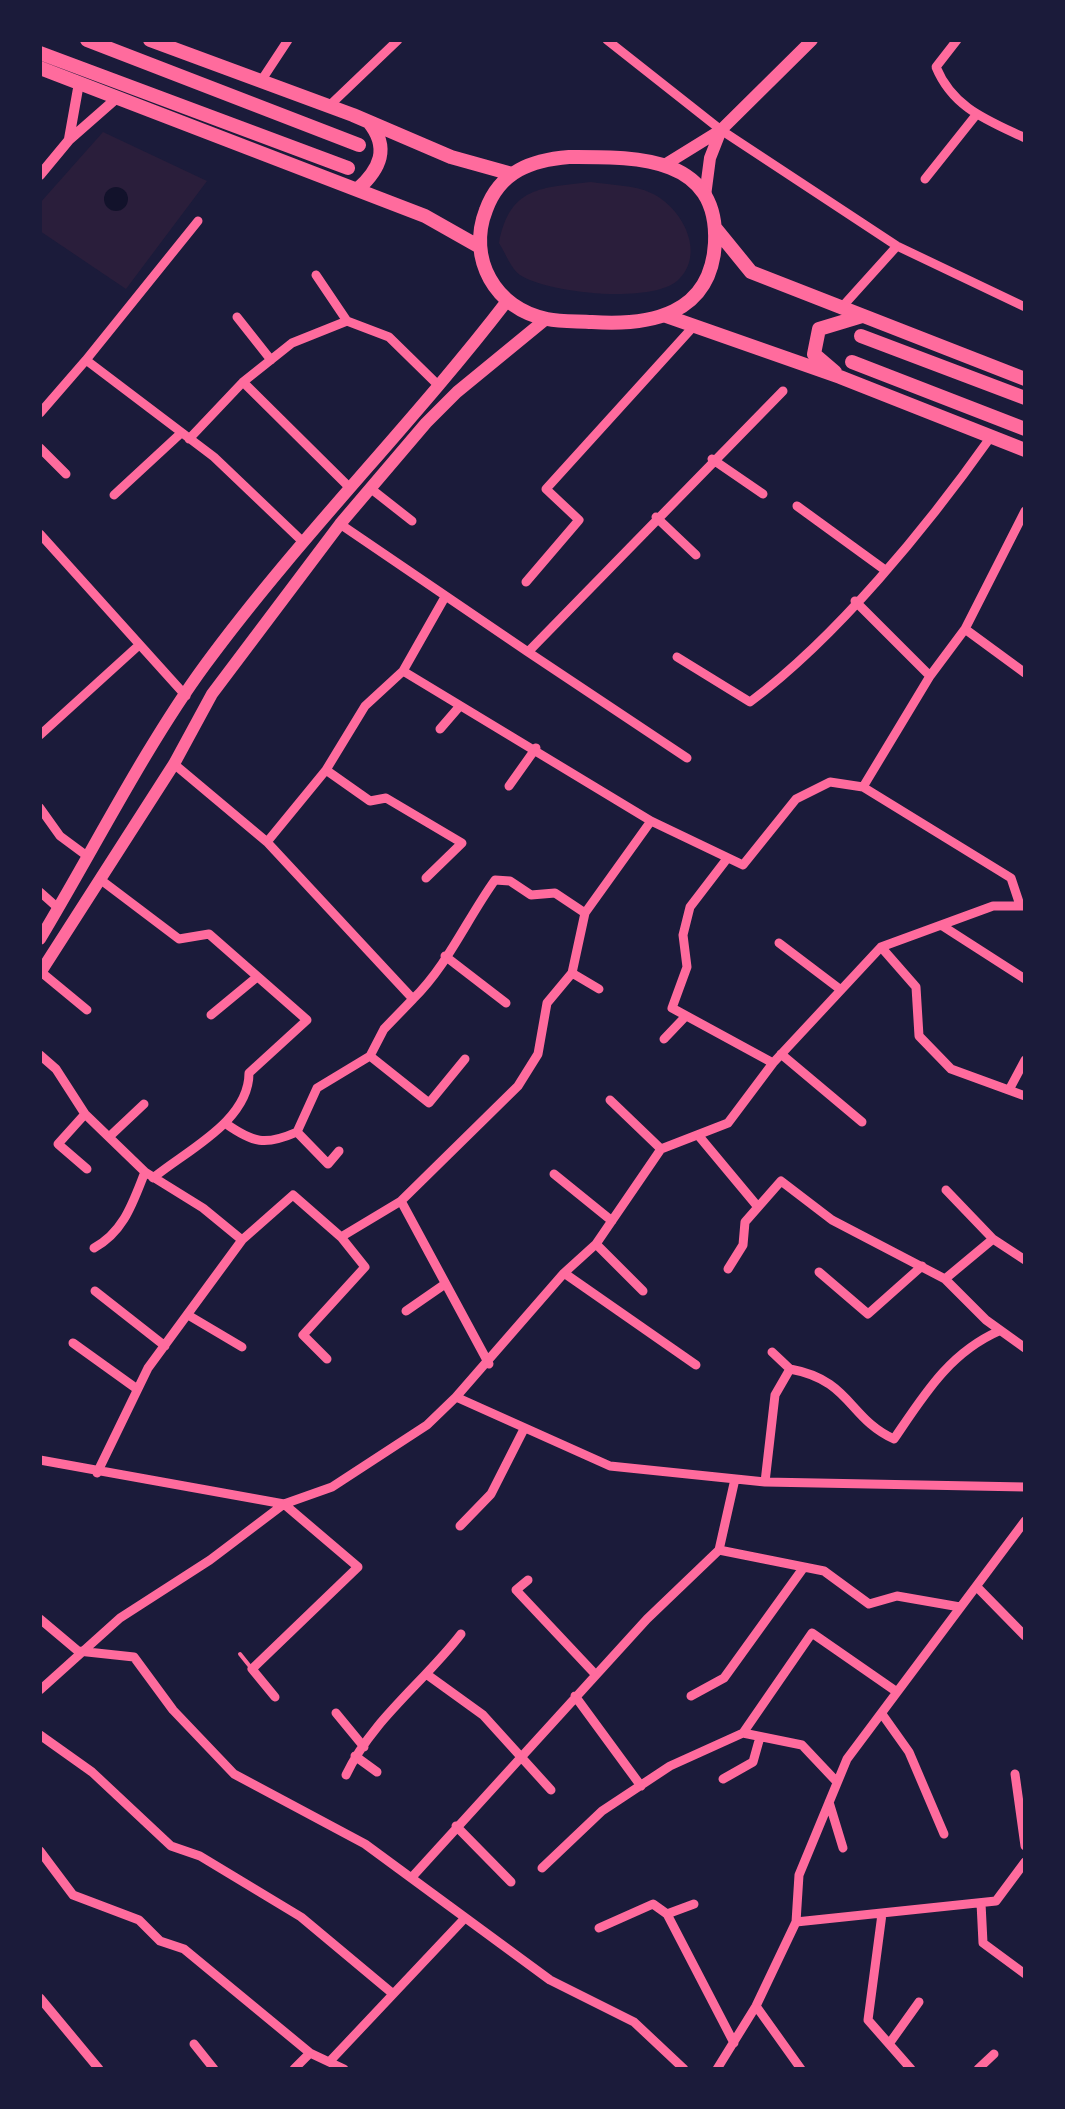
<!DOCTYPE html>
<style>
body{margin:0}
#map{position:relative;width:1065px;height:2109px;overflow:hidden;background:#1b1b3a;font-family:"Fira Sans Condensed",sans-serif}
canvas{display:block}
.frame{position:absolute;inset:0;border:42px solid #1b1b3a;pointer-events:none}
</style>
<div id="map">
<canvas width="1065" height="2109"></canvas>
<div class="frame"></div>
</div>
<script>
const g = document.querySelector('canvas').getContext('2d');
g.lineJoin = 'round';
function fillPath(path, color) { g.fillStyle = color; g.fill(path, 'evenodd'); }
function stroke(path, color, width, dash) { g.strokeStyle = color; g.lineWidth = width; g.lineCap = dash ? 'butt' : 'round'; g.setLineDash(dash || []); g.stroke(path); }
const green = new Path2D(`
 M103,132L207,181L126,289L40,231V203Z
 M591,182C609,185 635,185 651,193C681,206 708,254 677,281C649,304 548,293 520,275C511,269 505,252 499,243C510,186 541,188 591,182Z`);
const water = new Path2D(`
 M104 199a12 12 0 1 1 24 0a12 12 0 1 1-24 0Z`);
const service = new Path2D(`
 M240,1654L252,1669`);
const minor = new Path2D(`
 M607,40L721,130L897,246L1025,307
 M957,40L936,67C953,108 987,120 1025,138
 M261,81L288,40
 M329,106L398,40
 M925,179L976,115
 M316,275L347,321
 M842,307L897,246
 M237,317L271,360
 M86,360L198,221
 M243,382L348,486
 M40,413L86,360L214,457L301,540
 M189,439L243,382L292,343L347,321L389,337L439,386
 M40,448L66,474
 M712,459L763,494
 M370,488L412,521
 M114,495L180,434
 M797,506L885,570
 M656,517L696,555
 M340,524L528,652L783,391
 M40,534L186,696
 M526,582L579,520L546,489L693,327
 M855,601L930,676
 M965,629L1025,673
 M528,652L687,758
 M677,657L750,702C837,637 927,527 990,438
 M403,671L651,821L743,865L796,799L830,782L863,787L1011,878L1020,905
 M440,729L459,707
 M40,735L138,646
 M174,764L267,842
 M326,770L370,801L386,798L462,843L426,878
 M509,786L536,748
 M863,787L930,676L965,629L1025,511
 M40,808L60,836L87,856
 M726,860L690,907L683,935L687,967L672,1008L773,1063
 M101,880L179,939L209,934L307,1020L249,1073C249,1121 187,1150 153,1178
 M40,892L58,908
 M941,925L1025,979
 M779,943L841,990
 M881,947L916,987L919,1036L951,1069L1025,1096
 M445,956L506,1003
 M41,972L87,1010
 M572,973L599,989
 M413,999C447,966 467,919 495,880L510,881L531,895L555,893L585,913
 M211,1015L257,977
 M664,1039L684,1018
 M781,1054L862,1122
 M40,1055L56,1069L85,1114L145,1172L203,1208L242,1240
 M370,1056L429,1103L465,1059
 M1009,1090L1025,1060
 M610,1100L661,1149
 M85,1114L58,1144L87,1169
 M225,1123C253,1143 265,1146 297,1132L317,1088L370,1056L384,1029L413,999L267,842L326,770L365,706L403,671L445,597
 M297,1132L328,1164L339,1151
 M698,1135L758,1207
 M109,1137L144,1104
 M554,1174L612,1221
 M946,1190L993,1239L1025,1260
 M401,1201L489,1364
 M341,1237L401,1201L518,1086L538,1054L547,1003L572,973L585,913L651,821
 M596,1244L643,1291
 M94,1248C124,1232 133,1202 145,1172
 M728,1269L743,1245L745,1222L781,1181L832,1220L945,1279L986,1320L1025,1348
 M819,1272L868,1314L922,1266
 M564,1273L696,1365
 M945,1279L993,1239
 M95,1291L165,1346
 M406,1311L445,1284
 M188,1315L242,1347
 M73,1343L137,1389
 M772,1352L790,1369
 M456,1397L564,1273L596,1244L661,1149L728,1123L773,1063L881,947L993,906H1025
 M40,1460L284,1504L358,1567L252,1669L275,1697
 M97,1473L148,1368L242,1240L293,1195L341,1237L365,1267L303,1335L327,1359
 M765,1482L775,1395L790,1369C851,1380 848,1418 894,1439C924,1395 949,1353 999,1331
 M460,1526L491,1494L524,1429
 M719,1550L824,1571L869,1604L897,1596L960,1607
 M528,1580L516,1590L595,1674
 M977,1587L1025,1636
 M40,1619L78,1651
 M78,1651L134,1657L173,1710L234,1774L365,1844L550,1980L634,2022L684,2069
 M429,1676L483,1715L551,1790
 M40,1690L120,1618L210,1560L284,1504L332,1487L427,1425L456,1397L610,1466L765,1482L1025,1487
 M575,1696L641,1786
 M691,1696L724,1678L804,1567
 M336,1713L364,1747
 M882,1714L909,1752L944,1834
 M743,1733L812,1633L897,1692
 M40,1735L92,1772L171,1846L200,1856L301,1917L392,1993
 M355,1756L377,1772
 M1015,1774L1025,1846
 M346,1775C372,1720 424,1682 461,1634
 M723,1779L753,1762L760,1737
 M829,1802L843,1848
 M456,1826L511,1882
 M40,1851L73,1895L139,1920L160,1941L184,1949L310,2053
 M542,1868L602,1811L670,1766L743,1733L802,1745L836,1781
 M413,1876L647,1619L719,1550L735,1479
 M981,1903L983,1943L1025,1974
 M667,1914L694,1904
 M882,1914L868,2020L911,2069
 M796,1922L996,1901L1025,1862
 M599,1928L653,1904L667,1914L734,2043
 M40,1998L99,2069
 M756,2006L801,2069
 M194,2044L214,2069
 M889,2044L919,2002
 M331,2060L464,1919
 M294,2069L310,2053L344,2069
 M717,2069L756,2006L796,1922L799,1875L847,1759L1025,1521
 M978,2069L994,2054`);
const tertiary = new Path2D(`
 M69,139L79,83
 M40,175L69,140L118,97`);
const secondary = new Path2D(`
 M666,164L721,130L812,40
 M705,196L710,158L721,130
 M40,939C93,851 145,747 205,665C299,537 411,426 507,301
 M40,973L174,764L212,694L340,524L426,423L457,392L546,319`);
const primary = new Path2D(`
 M87,40L359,145
 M150,40L353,115L451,157L512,174
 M40,53L348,168
 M40,68L425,216L478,246
 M569,157C633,157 719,154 715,243C711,315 650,326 592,322C578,321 561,322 547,319C495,309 467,258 486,210C500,171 532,160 569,157Z
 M358,189C380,169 390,148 369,122
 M716,229L751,272L1025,379
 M666,316L840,377L1025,450
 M861,336L1025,398
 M852,362L1025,429
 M835,372L814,354L819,329L862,316`);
fillPath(green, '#2a1e3b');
fillPath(water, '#12122b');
stroke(service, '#ff6b9d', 4);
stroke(minor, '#ff6b9d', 9);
stroke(tertiary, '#ff6b9d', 10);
stroke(secondary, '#ff6b9d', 12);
stroke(primary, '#ff6b9d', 14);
</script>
